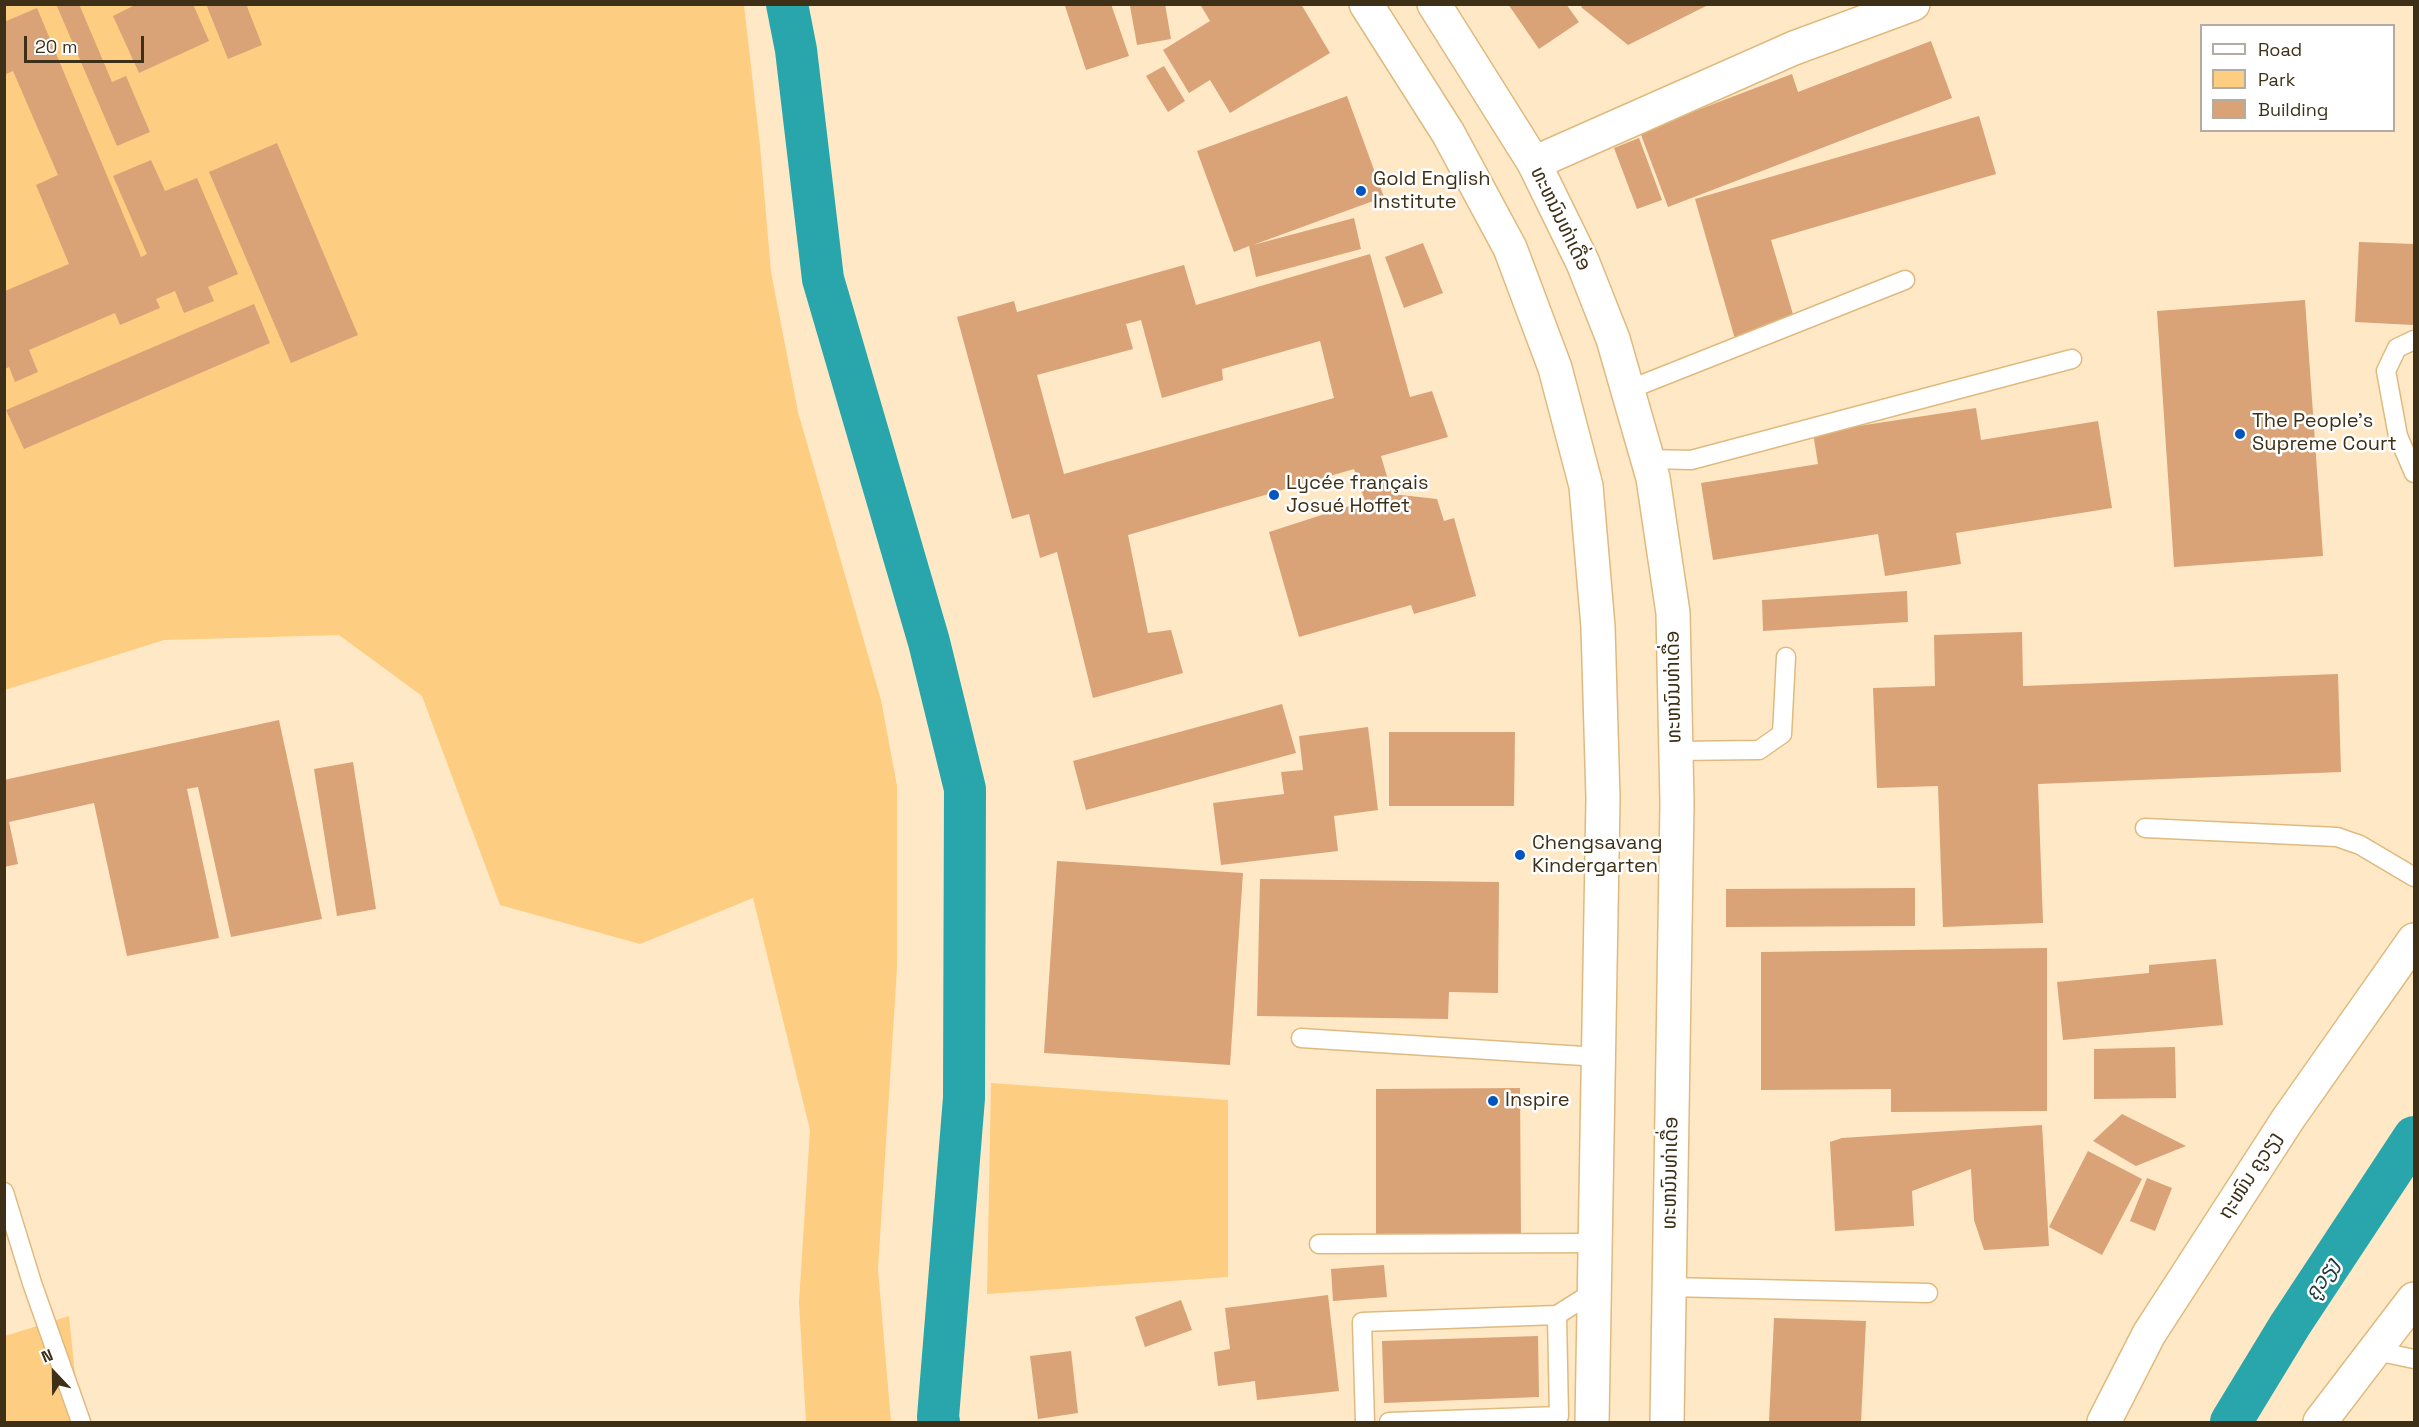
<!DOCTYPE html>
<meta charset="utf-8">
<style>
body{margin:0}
#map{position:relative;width:2419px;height:1427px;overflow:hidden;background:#ffe8c5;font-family:"Space Grotesk",sans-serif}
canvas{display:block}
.frame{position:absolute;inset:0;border:6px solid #3e3017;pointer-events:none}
.legend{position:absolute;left:2200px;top:24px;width:195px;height:108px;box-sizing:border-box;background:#fff;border:2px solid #b2aca2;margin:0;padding:8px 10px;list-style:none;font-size:18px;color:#3e3017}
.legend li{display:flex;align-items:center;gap:12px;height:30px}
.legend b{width:30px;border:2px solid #b2aca2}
.north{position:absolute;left:24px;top:1343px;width:60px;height:60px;-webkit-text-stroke:4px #fff;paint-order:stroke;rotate:338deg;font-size:16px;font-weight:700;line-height:24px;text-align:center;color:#3e3017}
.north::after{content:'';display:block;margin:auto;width:21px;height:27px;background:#3e3017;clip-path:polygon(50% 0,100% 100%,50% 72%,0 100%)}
.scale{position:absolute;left:24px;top:36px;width:120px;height:27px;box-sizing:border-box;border:3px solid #3e3017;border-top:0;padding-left:8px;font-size:18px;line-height:21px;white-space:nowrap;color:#3e3017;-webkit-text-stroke:4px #fff;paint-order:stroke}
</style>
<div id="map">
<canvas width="2419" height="1427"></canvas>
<div class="frame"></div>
<ul class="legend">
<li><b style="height:8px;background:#fff"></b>Road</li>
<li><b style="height:16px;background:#fdce82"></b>Park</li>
<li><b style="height:16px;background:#d9a277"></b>Building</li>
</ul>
<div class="north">N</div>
<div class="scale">20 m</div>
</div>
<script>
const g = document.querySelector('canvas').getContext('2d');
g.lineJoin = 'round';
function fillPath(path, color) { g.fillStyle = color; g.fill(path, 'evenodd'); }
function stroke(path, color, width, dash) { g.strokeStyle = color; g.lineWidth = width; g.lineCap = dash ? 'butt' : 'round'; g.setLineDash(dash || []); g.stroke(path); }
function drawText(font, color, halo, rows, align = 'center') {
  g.font = font + ' "Space Grotesk","Noto Sans Lao",sans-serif'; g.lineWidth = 5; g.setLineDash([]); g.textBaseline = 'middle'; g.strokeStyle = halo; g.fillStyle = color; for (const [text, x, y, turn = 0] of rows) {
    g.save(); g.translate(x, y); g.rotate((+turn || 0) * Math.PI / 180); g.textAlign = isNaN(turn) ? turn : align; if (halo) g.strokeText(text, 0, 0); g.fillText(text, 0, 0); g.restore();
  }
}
const green = new Path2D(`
 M5,5H744L760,145L771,272L798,412L881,700L897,786V968L878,1269L891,1422H806L799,1302L810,1130L753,898L640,944L500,905L422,696L339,635L164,640L5,690Z
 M991,1083L1228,1100V1277L987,1294Z
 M69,1316L80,1422H5V1336Z`);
const canal = new Path2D(`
 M787,4L796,50L823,279L929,642L965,789L964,1098L938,1417L939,1422
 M2231,1422L2290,1325L2414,1137`);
const building = new Path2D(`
 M56,4H79L112,82L126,76L150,132L117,146Z
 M137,4H193L209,41L139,73L113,16Z
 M206,4H246L262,45L228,59Z
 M1068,4H1111L1129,56L1086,70L1065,6Z
 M1138,4H1165L1171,39L1137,45L1130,6Z
 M1200,4H1301L1330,53L1230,113L1210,80L1189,93L1163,50L1210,21Z
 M1508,4H1566L1579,22L1539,49Z
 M1585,4H1710L1628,45L1581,7Z
 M37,8L141,257L147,254L113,176L151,160L165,191L197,178L238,274L208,287L214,301L184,313L175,291L156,299L160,308L120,325L115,313L29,350L38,372L15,382L9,367L5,369V291L69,264L36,185L58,175L13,71L4,75V22Z
 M1931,41L1952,98L1668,207L1640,132L1792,74L1798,92Z
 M1164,66L1185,101L1168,112L1146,76Z
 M1347,96L1384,197L1253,245L1354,218L1361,249L1256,277L1249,246L1234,252L1197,151Z
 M1979,116L1996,174L1771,240L1795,321L1735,339L1695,199Z
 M1639,138L1662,200L1637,209L1614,148Z
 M277,143L358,335L291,363L209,172Z
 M2359,242L2414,244V325L2355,322Z
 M1423,243L1443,293L1404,308L1385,257Z
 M1370,254L1410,397L1432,391L1448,437L1381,456L1392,494L1437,499L1444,521L1454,518L1476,596L1414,614L1411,605L1299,637L1269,532L1365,501L1354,469L1128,535L1148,633L1171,630L1183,673L1093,698L1057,552L1040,558L1029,514L1012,519L957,317L1014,301L1017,312L1184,265L1196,305ZM1141,320L1162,398L1223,380L1222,369L1320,341L1334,398L1064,474L1037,375L1133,349L1126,324Z
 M2305,300L2323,556L2174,567L2157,311Z
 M254,304L270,343L24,449L6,410Z
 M1976,408L1981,440L2098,421L2112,508L1956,533L1961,564L1885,576L1878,534L1713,560L1701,483L1818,464L1813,433Z
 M1907,591L1908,622L1763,631L1762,600Z
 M2022,632L2023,686L2338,674L2341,772L2038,784L2043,923L1943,927L1938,786L1877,788L1873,688L1935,686L1934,635Z
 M1282,704L1296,753L1086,810L1073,761Z
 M279,720L322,919L231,937L198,787L187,789L219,938L127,956L94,803L9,822L18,864L4,867V780Z
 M1368,727L1378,810L1334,816L1338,851L1221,865L1213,803L1284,794L1281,772L1303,770L1299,736Z
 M1389,732H1515L1514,806H1389Z
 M353,762L376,909L337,916L314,769Z
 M1057,861L1243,873L1230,1065L1044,1053Z
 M1260,879L1499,882L1498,993L1449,992L1448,1019L1257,1016Z
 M1915,888V926L1726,927V889Z
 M2047,948V1111L1891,1112V1089L1761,1090V952Z
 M2216,959L2223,1025L2063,1040L2057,982L2149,973V965Z
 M2175,1047L2176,1098L2094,1099V1049Z
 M1520,1088L1521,1236L1376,1237V1089Z
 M2122,1114L2186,1146L2136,1166L2093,1141Z
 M2042,1125L2049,1246L1984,1250L1974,1220L1971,1169L1912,1191L1914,1226L1835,1231L1830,1142L1842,1138Z
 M2088,1151L2142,1179L2102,1255L2049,1227Z
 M2147,1178L2172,1188L2155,1231L2130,1221Z
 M1384,1265L1387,1297L1333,1301L1331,1269Z
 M1328,1295L1339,1391L1257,1400L1255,1381L1218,1386L1214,1352L1230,1349L1225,1308Z
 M1181,1300L1192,1330L1145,1347L1135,1317Z
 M1774,1318L1866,1321L1861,1422H1769Z
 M1538,1336L1539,1397L1384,1403L1382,1341Z
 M1071,1351L1078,1413L1038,1419L1030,1356Z`);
const service = new Path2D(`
 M2414,340L2397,348L2386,371L2398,436L2414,473
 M1628,390L1905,280
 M1647,459L1691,460L2072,359
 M1676,751L1759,750L1782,734L1786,657
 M2145,828L2337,837L2360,845L2414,877
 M1301,1038L1599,1057
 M4,1192L32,1283L81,1422
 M1319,1244L1595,1243
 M1669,1287L1928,1293
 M1557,1315L1595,1291
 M2376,1351L2414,1359
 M1365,1422L1362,1322L1557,1315L1559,1416L1389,1422`);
const minor = new Path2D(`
 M1534,163L1794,48L1913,4
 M2320,1422L2414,1299`);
const tertiary = new Path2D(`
 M2104,1422L2149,1334L2288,1119L2414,940`);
const primary = new Path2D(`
 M1366,4L1448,133L1510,248L1555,368L1586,486L1598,627L1603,798L1592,1422
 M1434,4L1534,163L1583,263L1613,339L1653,478L1673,613L1677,803L1667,1422`);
const markers = [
 [1361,191,6,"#0155be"],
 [2240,434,6,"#0155be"],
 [1274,495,6,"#0155be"],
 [1520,855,6,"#0155be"],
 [1493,1101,6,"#0155be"]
];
const poiNames = [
 ["Gold English",1373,180],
 ["Institute",1373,203],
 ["The People's",2252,422],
 ["Supreme Court",2252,445],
 ["Lycée français",1286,484],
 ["Josué Hoffet",1286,507],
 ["Chengsavang",1532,844],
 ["Kindergarten",1532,867],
 ["Inspire",1505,1101]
];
const streetNames = [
 ["ທະຫນົນທ່າເດື່ອ",1560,219,64],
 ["ທະຫນົນທ່າເດື່ອ",1674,687,-91],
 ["ທະຫນົນທ່າເດື່ອ",1671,1173,-89],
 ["ຖະໜົນ ຄູວຽງ",2251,1176,-57]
];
const waterNames = [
 ["ຄູວຽງ",2323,1280,-57]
];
fillPath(green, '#fdce82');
stroke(canal, '#28a6ab', 42);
fillPath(building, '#d9a277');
stroke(service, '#dfba7f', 21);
stroke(minor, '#dfba7f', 36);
stroke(tertiary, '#dfba7f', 36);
stroke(primary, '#dfba7f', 36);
stroke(service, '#fff', 18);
stroke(minor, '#fff', 33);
stroke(tertiary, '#fff', 33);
stroke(primary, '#fff', 33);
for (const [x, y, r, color] of markers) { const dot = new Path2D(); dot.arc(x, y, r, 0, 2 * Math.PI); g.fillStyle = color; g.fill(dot); stroke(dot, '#fff', 2); }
drawText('20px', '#3e3017', '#fff', poiNames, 'left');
drawText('20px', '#3e3017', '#fff', streetNames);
drawText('italic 21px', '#223c3d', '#fff', waterNames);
</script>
